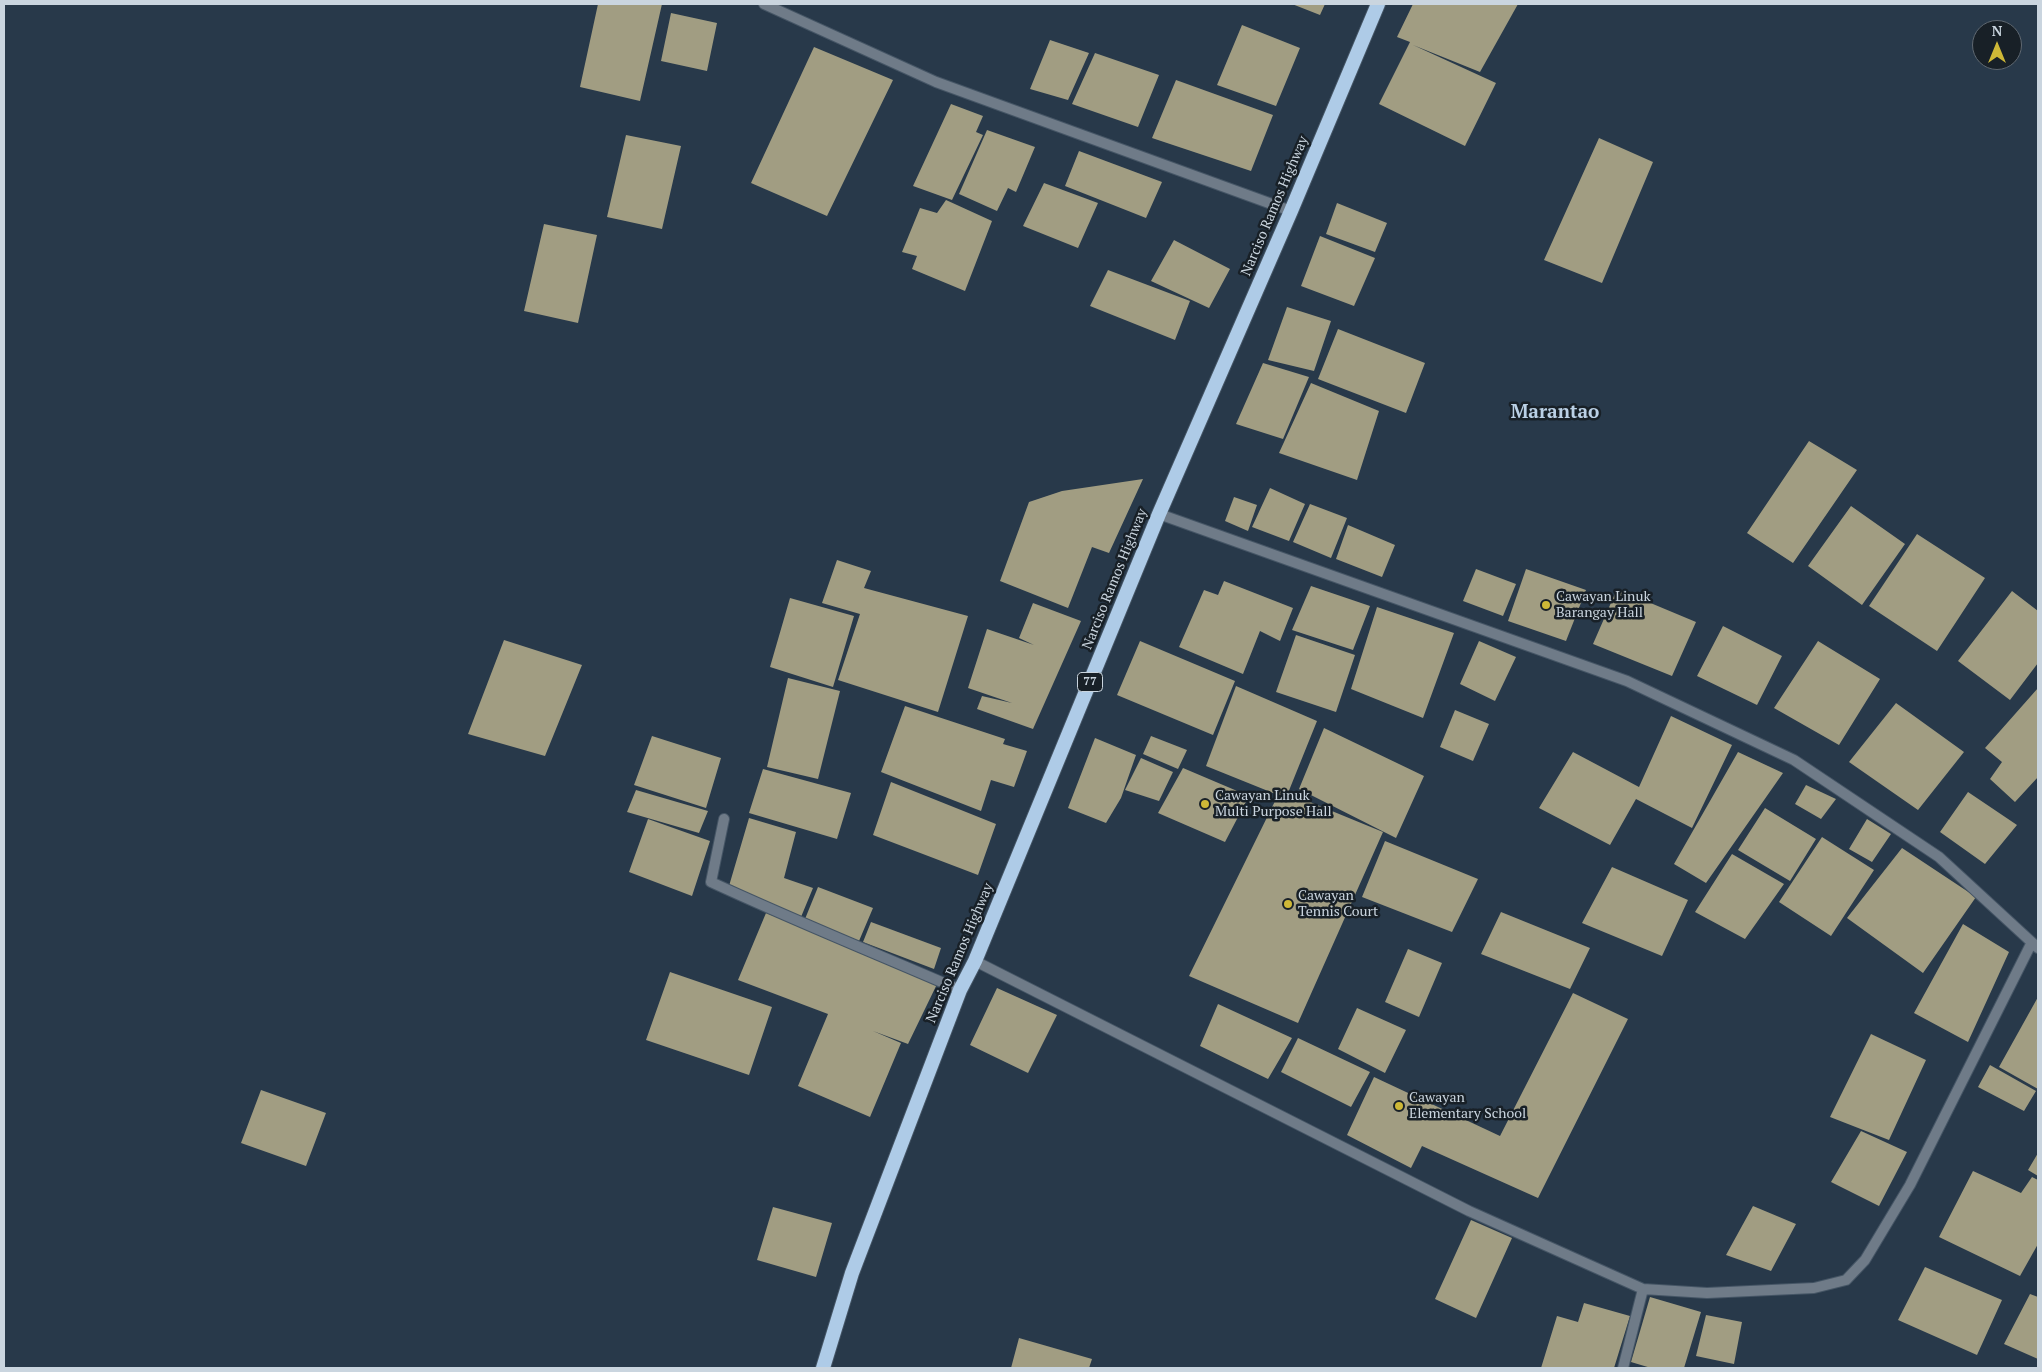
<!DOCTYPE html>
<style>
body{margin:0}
#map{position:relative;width:2042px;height:1372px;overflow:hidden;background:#28394a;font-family:"PT Serif",serif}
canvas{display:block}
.frame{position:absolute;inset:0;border:5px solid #cad5df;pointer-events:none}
.north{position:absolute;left:1972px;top:20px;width:50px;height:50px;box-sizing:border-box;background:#182027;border:1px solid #5f6871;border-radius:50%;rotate:0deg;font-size:14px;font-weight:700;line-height:20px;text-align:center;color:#cad5df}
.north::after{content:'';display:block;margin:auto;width:18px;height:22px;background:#ceb837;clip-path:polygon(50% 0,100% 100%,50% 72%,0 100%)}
</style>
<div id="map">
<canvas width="2042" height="1372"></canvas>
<div class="frame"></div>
<div class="north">N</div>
</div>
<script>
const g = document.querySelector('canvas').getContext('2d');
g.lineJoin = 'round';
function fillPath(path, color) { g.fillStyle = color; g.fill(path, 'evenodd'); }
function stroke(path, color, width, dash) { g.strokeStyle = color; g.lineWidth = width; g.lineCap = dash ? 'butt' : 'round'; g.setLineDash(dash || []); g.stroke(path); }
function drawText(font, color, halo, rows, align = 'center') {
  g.font = font + ' "PT Serif",serif'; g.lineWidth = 5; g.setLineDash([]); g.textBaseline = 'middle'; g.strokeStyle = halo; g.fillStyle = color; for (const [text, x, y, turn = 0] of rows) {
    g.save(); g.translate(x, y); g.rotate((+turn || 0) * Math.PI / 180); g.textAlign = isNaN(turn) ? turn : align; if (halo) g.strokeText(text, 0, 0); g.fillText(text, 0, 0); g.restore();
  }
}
const building = new Path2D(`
 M598,4H662L640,101L580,87Z
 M1292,4H1325L1320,15Z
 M1413,4H1518L1480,72L1413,45L1496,83L1465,146L1379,104L1410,42L1397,37Z
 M671,13L717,23L707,71L661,61Z
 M1242,25L1300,48L1276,106L1217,85Z
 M1050,40L1089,53L1068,100L1030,89Z
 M814,47L893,80L827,216L751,183Z
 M1095,53L1159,75L1138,127L1072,104Z
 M1176,80L1273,115L1251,171L1152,138Z
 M951,104L983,116L976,132L983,135L952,200L913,186Z
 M987,130L1035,147L1016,192L1008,188L997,211L959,194Z
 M626,135L681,146L662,229L607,217Z
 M1599,138L1653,162L1602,283L1544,260Z
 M1079,151L1162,182L1146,218L1065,186Z
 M1044,183L1098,203L1078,248L1023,226Z
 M946,200L992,221L965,291L912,269L917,256L902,252L920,208L937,213Z
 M1337,203L1387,223L1375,252L1326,234Z
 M544,224L597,235L578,323L524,311Z
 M1320,236L1375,258L1354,306L1301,286Z
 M1174,240L1230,269L1209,308L1151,281Z
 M1108,270L1190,301L1175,340L1090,306Z
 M1287,307L1331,321L1314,371L1268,360Z
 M1338,329L1425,363L1406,413L1318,379Z
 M1263,363L1309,377L1283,439L1236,424Z
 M1311,383L1379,411L1357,480L1279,453Z
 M1809,441L1857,470L1793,563L1747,533Z
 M1143,479L1109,553L1092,547L1068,608L1000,581L1029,502L1062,491Z
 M1270,488L1305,504L1289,541L1252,527Z
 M1234,497L1257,505L1248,531L1225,521Z
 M1310,504L1347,518L1331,558L1293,542Z
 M1851,506L1905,544L1862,605L1808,566Z
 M1348,525L1395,545L1382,577L1336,559Z
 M1917,534L1985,578L1937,651L1869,606Z
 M837,560L871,571L864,588L968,616L938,712L838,680L860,614L822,603Z
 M1476,569L1516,584L1503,616L1463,601Z
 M1526,569L1586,590L1566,641L1508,621Z
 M1224,581L1293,608L1280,641L1260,631L1243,674L1179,647L1204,590L1218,595Z
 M1311,586L1370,606L1353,650L1292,630Z
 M1617,589L1696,622L1672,676L1593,644Z
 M2012,591L2038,611V663L2010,700L1958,661Z
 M790,598L854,616L833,687L770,667Z
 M1033,603L1081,621L1033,729L977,709L982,696L1012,703L968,688L987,629L1034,645L1019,638Z
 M1377,607L1454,633L1423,718L1351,689Z
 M1723,626L1782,656L1757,705L1697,676Z
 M1296,635L1355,655L1336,712L1276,692Z
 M504,640L582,665L545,756L468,734Z
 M1140,641L1235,681L1213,735L1117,695Z
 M1479,641L1516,657L1495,701L1460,684Z
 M1818,641L1880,679L1839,745L1774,708Z
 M788,678L840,691L818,779L767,767Z
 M1236,686L1317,721L1288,793L1383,832L1298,1023L1189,976L1278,795L1206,766Z
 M2038,688V777L2015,802L1990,779L2002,762L1985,748Z
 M1896,703L1964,752L1918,810L1849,762Z
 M905,706L1005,739L1003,744L1027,751L1014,787L991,780L981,811L881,772Z
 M1455,710L1489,724L1473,761L1440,747Z
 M1671,716L1732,745L1692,828L1636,799L1610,845L1539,808L1573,752L1639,787Z
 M1324,728L1424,776L1396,838L1299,789Z
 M652,736L721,758L706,808L634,785Z
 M1151,736L1187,750L1178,769L1143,754Z
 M1095,738L1136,755L1121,798L1106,823L1068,808Z
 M1738,752L1783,773L1706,883L1674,864Z
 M1141,758L1173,772L1159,801L1125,790Z
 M1183,768L1249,796L1225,842L1158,813Z
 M763,769L851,793L837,839L749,813Z
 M891,782L996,824L978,875L873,835Z
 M1806,785L1836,799L1821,819L1795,804Z
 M636,790L708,811L699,833L627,812Z
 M1968,792L2017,825L1985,864L1940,832Z
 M1765,808L1816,839L1790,881L1738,850Z
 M749,818L796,832L784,878L813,888L801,917L729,886Z
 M648,819L710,841L692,896L629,872Z
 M1867,819L1891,834L1872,862L1849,849Z
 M1822,837L1874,870L1831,936L1779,902Z
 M1385,841L1478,879L1452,932L1362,897Z
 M1902,848L1976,897L1923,973L1847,918Z
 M1732,854L1784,884L1745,939L1695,912Z
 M1612,867L1688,900L1662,956L1582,923Z
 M818,887L873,908L859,941L805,919Z
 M1501,912L1590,948L1570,989L1481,954Z
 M766,913L939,980L908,1044L873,1031L901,1043L870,1117L798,1086L828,1014L738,980Z
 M871,922L941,948L934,969L863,942Z
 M1963,924L2009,952L1968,1042L1914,1013Z
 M1408,949L1442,963L1419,1017L1385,1002Z
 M670,972L772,1007L749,1075L646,1040Z
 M997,988L1057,1015L1028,1073L970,1045Z
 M1573,993L1628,1019L1538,1198L1422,1146L1411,1168L1347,1135L1374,1077L1500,1136Z
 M2038,997V1089L1999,1067Z
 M1218,1004L1292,1038L1268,1079L1200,1046Z
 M1357,1008L1406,1030L1385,1073L1338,1049Z
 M1871,1034L1926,1060L1889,1140L1830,1117Z
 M1298,1038L1370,1072L1351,1107L1281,1072Z
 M1990,1065L2036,1091L2024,1111L1978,1087Z
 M261,1090L326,1113L306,1166L241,1143Z
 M1861,1131L1907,1152L1879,1206L1831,1182Z
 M2038,1153V1176L2028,1170Z
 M1973,1171L2021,1193L2032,1177L2038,1180V1244L2020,1276L1939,1237Z
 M1753,1206L1796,1224L1771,1271L1726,1255Z
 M773,1207L832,1223L816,1277L757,1260Z
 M1471,1220L1512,1238L1476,1318L1435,1299Z
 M1925,1267L2002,1300L1977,1355L1898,1320Z
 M2030,1294L2038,1297V1359L2004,1344Z
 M1650,1297L1701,1312L1684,1368H1651L1631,1362Z
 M1584,1303L1630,1316L1614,1368H1541L1557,1316L1578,1322Z
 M1706,1315L1742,1322L1734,1364L1696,1356Z
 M1019,1338L1092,1359L1089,1368H1011Z`);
const minor = new Path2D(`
 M764,4L936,82L1291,211
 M1159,514L1627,681L1794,760L1939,857L2038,948
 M724,819L711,882C793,920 877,954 960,990
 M975,961L1469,1211L1643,1289L1707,1293L1814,1288L1846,1280L1865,1260L1910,1185L2031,944
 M1623,1368L1643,1289`);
const trunk = new Path2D(`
 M823,1368L852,1273L960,990L975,961L1159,514L1291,211L1378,4`);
const markers = [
 [1546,605,5,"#ceb837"],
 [1205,804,5,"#ceb837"],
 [1288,904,5,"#ceb837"],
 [1399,1106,5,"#ceb837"]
];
const shields = [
 [1090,682,25]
];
const shieldNames = [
 ["77",1090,682]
];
const streetNames = [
 ["Narciso Ramos Highway",1275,206,-67],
 ["Narciso Ramos Highway",1115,579,-68],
 ["Narciso Ramos Highway",960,953,-67]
];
const poiNames = [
 ["Cawayan Linuk",1556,597],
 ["Barangay Hall",1556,613],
 ["Cawayan Linuk",1215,796],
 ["Multi Purpose Hall",1215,812],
 ["Cawayan",1298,896],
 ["Tennis Court",1298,912],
 ["Cawayan",1409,1098],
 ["Elementary School",1409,1114]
];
const districtNames = [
 ["Marantao",1555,413]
];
fillPath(building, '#a19d82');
stroke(minor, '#455565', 12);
stroke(trunk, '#455565', 16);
stroke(minor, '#6f7b88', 10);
stroke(trunk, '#aecbe7', 14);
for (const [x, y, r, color] of markers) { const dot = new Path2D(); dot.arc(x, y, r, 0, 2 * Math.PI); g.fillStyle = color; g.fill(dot); stroke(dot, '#182027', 2); }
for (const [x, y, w] of shields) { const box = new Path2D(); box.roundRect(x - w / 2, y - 9.5, w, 19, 4); g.fillStyle = '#182027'; g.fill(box); stroke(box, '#cad5df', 1); }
drawText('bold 12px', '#cad5df', null, shieldNames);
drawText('14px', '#cad5df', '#182027', streetNames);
drawText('14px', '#cad5df', '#182027', poiNames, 'left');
drawText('bold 19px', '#bad0e5', '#182027', districtNames);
</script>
